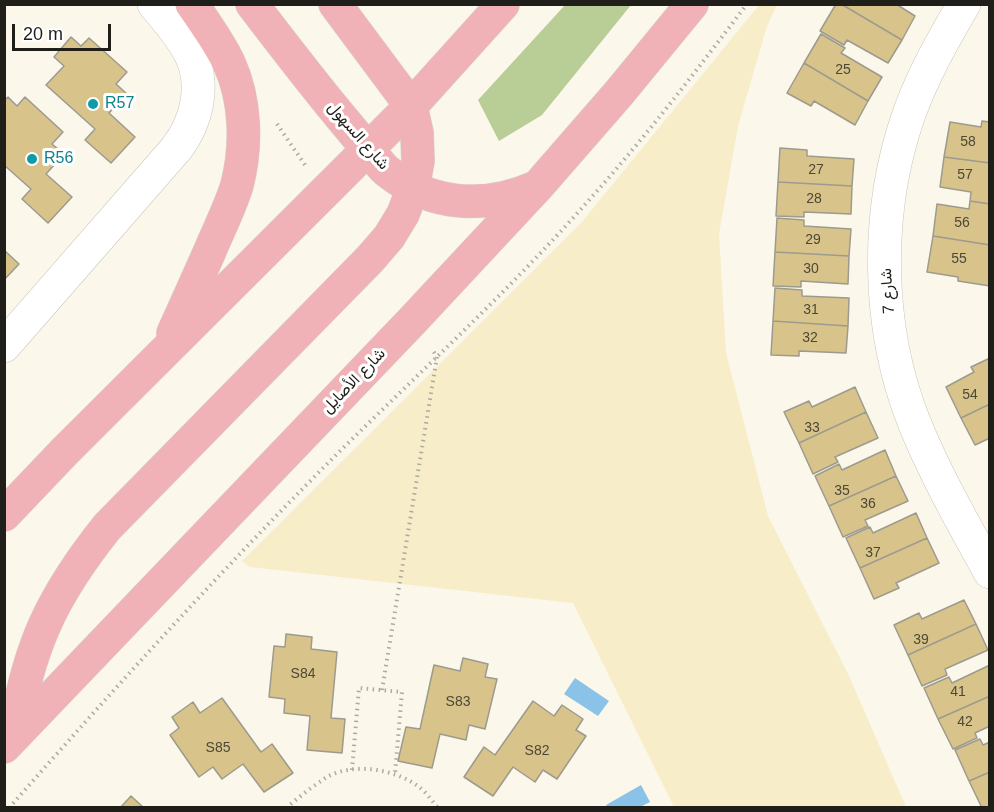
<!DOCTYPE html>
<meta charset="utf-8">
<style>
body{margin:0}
#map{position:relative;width:994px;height:812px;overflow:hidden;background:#fbf7ea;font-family:Arial,sans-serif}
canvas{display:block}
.frame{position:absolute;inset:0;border:6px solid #1f1e19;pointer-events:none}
.scale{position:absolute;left:12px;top:24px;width:99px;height:27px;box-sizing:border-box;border:3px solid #1f1e19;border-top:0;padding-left:8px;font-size:18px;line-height:21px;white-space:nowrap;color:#1f1e19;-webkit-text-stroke:4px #fff;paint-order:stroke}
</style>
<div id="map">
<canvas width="994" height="812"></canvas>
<div class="frame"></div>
<div class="scale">20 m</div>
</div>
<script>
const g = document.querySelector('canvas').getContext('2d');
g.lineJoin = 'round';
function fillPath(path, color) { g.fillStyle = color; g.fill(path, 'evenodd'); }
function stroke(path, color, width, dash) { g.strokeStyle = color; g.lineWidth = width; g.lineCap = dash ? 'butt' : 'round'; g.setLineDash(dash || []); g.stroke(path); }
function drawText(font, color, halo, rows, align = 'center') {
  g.font = font + ' Arial,Vazirmatn,sans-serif'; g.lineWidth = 6; g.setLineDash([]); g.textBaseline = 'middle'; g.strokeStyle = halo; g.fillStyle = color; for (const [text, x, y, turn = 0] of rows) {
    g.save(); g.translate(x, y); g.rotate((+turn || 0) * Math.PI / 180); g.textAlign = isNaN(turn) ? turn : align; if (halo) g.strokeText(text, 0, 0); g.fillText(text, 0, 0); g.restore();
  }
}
const green = new Path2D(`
 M566,4L631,5L542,115L499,141L478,100Z`);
const sand = new Path2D(`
 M760,4L777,5L767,26L738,126L719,234L726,353L768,516L849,676L906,807H674L573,603L250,567L242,561L581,223Z`);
const water = new Path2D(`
 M575,678L609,701L598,716L564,694Z
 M641,785L650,802L640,807H607L606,805Z`);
const building = new Path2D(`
 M836,4H841L902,40L888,63L847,40L844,45L820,31Z
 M841,4H896L915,16L902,40Z
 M821,34L845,48L841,53L882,77L868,101L804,63Z
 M71,37L81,46L89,38L127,72L116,84L127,94L109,113L135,137L111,163L85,140L95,129L46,85L64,66L54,57Z
 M804,63L868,101L855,125L814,101L811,106L787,93Z
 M8,97L17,106L25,97L63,132L52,144L64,154L46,174L72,197L48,223L22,199L31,189L4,165V101Z
 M982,121L990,122V163L944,157L950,122L981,127Z
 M780,148L807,150V156L854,159L852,186L778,182Z
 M944,157L990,163V204L970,201L971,192L940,187Z
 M778,182L852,186L851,214L804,212V217L776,216Z
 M970,201L990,204V245L933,236L937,204L969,209Z
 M777,218L804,220V226L851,229L849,256L775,252Z
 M933,236L990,245V286L958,281V277L927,272Z
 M4,250L19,264L4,280Z
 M775,252L849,256L848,284L801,281V287L773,286Z
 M775,288L802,290V296L849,298L848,326L773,321Z
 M773,321L848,326L846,353L799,351V356L771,355Z
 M990,358V404L961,418L946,387L974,372L971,367Z
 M855,387L866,412L799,443L784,412L809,401L812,407Z
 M990,404V438L975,445L961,418Z
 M866,412L878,438L835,457L838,462L813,474L799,443Z
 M885,450L896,476L829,506L815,476L839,464L842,470Z
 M896,476L908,501L865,520L868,526L843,537L829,506Z
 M916,513L927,538L860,568L846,538L870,527L873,533Z
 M927,538L939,563L896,583L899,588L874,599L860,568Z
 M964,600L976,624L908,655L894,625L919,613L922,619Z
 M976,624L988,650L945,669L947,675L922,686L908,655Z
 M286,634L312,637L311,649L337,652L331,718L345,719L342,753L307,750L310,716L284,713L285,699L269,697L274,646L285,647Z
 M463,658L488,664L485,677L497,679L485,729L469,725L466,740L440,734L432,768L398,761L406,727L420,729L434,665L460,671Z
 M990,665V696L938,719L924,688L949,677L952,683Z
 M990,696V726L975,733L977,738L953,749L938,719Z
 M222,698L261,752L272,744L293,773L264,792L243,764L222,779L213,767L199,777L170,735L179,728L172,717L193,702L200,713Z
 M533,701L554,716L562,705L583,719L576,730L586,736L557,779L543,770L535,782L513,767L493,796L464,777L484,747L495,755Z
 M980,739L983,745L990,742V772L969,781L955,750Z
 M990,772V808H982L969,781Z
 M131,796L144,808H120Z`);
const path = new Path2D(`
 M277,124L305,165
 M382,690L437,357L432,349
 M352,770L359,688L402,692L395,774
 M9,808C112,691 216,576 326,465C411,380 501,299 581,209C640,144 694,74 747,4
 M286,808C299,797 313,786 327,777C353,762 396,769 419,787C426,792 432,801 438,808`);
const minor = new Path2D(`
 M964,4C943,40 923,75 909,114C875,211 876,326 914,422C935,474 963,523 990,572
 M4,346L176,149C197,122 206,84 190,53C181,35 167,20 154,4`);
const major = new Path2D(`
 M252,4C281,42 310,80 340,116C350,128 360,140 370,152C376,158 381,167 388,172C433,207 486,209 536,187
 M173,333C185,307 197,280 209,253C218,231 230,208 237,185C247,146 246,100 229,63C219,42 205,23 192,4
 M4,515L65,451L411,106L503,4
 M14,736C28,648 51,597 107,527L370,259L389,237L403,214L413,188L418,161L417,133L411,106L335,4
 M4,747L412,321L538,186L619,93L692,4`);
const markers = [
 [93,104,6,"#0f9aa8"],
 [32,159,6,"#0f9aa8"]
];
const numberNames = [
 ["25",843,70],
 ["58",968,142],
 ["27",816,170],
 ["57",965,175],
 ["28",814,199],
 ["56",962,223],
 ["29",813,240],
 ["55",959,259],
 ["30",811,269],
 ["31",811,310],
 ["32",810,338],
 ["54",970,395],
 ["33",812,428],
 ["35",842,491],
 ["36",868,504],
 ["37",873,553],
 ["39",921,640],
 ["S84",303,674],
 ["41",958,692],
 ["S83",458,702],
 ["42",965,722],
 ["S85",218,748],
 ["S82",537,751]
];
const cultureNames = [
 ["R57",105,104],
 ["R56",44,159]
];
const streetNames = [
 ["شارع السهول",358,136,49],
 ["شارع 7",888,291,-94],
 ["شارع الأصايل",354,381,-46]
];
fillPath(green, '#b9cd97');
fillPath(sand, '#f7edc8');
fillPath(water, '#8ac3e7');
fillPath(building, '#d8c48b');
stroke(building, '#9d9a8e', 1.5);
stroke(minor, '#cac6ba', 34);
stroke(major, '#d7d6d6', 34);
stroke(path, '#adaaa0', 4, [1.5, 4.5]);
stroke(minor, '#fff', 33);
stroke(major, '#f0b2b7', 33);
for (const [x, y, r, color] of markers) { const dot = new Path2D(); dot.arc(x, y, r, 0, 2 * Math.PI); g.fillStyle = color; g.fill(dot); stroke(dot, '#fff', 2); }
drawText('14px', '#4d4836', null, numberNames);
drawText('16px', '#0d838f', '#fff', cultureNames, 'left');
drawText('16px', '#1f1e19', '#fff', streetNames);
</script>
